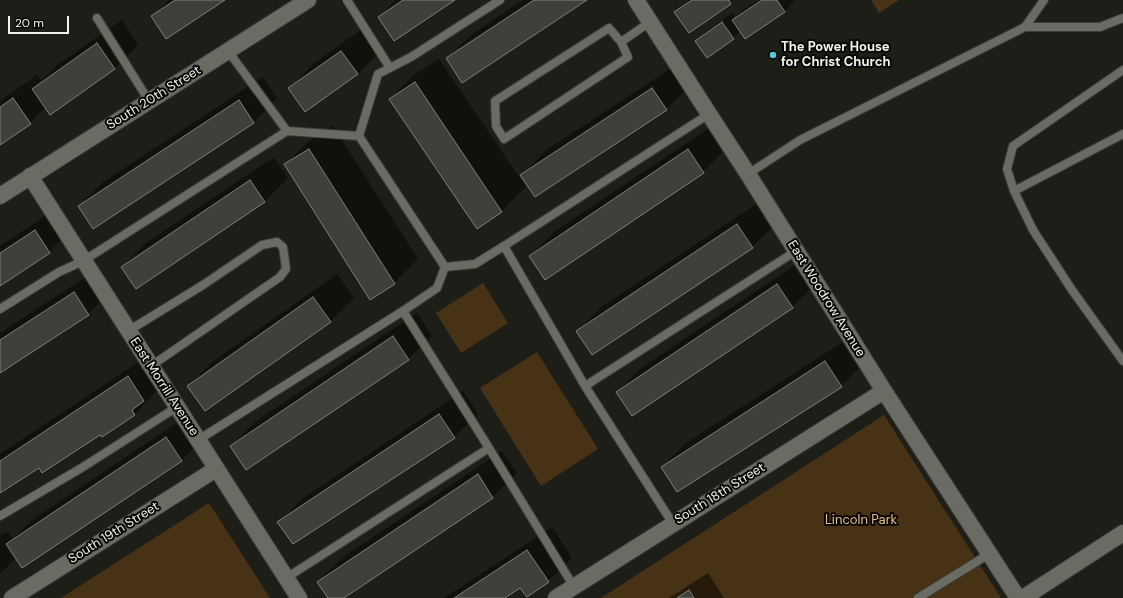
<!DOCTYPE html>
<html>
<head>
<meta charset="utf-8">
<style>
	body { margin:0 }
	#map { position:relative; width:1123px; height:598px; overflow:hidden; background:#1e1e18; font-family:"DM Sans",sans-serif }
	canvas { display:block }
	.scale { position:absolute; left:8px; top:16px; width:61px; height:18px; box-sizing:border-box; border:2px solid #f2f2ed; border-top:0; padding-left:5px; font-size:12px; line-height:14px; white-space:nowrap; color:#f2f2ed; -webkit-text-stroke:3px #080806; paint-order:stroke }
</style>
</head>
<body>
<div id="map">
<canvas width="1123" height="598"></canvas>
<div class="scale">20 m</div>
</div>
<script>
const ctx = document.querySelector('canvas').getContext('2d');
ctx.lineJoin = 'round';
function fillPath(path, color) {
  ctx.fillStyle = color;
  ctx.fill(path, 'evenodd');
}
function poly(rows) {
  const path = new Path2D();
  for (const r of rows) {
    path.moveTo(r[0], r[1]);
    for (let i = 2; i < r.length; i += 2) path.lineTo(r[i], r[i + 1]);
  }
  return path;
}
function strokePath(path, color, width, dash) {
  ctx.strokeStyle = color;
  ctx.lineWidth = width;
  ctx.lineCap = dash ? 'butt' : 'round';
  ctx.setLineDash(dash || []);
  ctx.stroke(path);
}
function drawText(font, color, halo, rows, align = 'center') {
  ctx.font = font + ' "DM Sans",sans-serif';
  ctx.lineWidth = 4;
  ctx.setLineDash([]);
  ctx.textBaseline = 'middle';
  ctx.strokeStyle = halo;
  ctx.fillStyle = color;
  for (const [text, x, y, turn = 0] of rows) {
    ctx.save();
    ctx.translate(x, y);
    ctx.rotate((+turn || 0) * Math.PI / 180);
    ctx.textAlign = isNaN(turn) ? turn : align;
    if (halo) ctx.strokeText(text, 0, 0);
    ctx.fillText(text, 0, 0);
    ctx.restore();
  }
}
const green = poly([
	[871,0,899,0,879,13],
	[483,283,508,323,461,353,436,313],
	[537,352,598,449,541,486,480,388],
	[884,415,1001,598,601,598],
	[209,503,270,598,61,598]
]);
const shadow = poly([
	[169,0,223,0,152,17],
	[396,0,453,0,379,17],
	[523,0,586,0,447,58,471,35],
	[689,0,733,0,689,32,676,12],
	[759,0,793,0,794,1,785,11,745,38,740,31,733,38,696,42,706,32,732,13,735,18,742,11],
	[122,20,138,45,115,68,50,113,46,107,30,123,0,143,0,101,37,75,41,81,57,65],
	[365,27,381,50,358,74,290,88,313,64],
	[439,59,526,187,502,211,477,228,390,99,414,75],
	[676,65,690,86,666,109,522,175,545,151],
	[263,77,277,98,254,122,94,228,79,206,103,182],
	[333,126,418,259,394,283,285,165,309,141],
	[712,126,727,148,703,172,530,256,554,232],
	[274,157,288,178,264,202,122,267,146,243],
	[761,201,776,223,752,247,578,331,601,307],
	[59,207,73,228,49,252,0,284,0,246],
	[801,261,816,284,792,307,618,392,641,368],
	[98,269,112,290,88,314,0,371,0,333],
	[337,274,354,298,330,322,188,386,212,362],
	[417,313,432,336,408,359,231,446,255,422],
	[849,338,865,362,841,386,662,467,686,443],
	[152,353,158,390,135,414,102,435,101,433,39,466,0,492,0,454],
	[463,391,478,414,454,437,279,522,303,498],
	[190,414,205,436,182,460,22,567,16,558,0,574,0,536,8,531,13,539,31,521],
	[502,451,517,473,493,497,342,598,329,598,318,582,342,558],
	[552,527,572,558,548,581,520,587,503,598,444,598],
	[708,573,724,598,669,598]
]);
const building = poly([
	[175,0,225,0,166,39,151,16,175,0],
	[403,0,455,0,394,41,378,17,403,0],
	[534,0,587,0,462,83,446,58,534,0],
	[692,0,729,0,731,4,689,33,674,12,692,0],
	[762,0,777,0,785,12,745,39,732,20,762,0],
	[722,22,734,39,707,58,695,41,722,22],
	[97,43,115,69,50,115,32,89,97,43],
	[341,51,358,74,305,112,288,88,341,51],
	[415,82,502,212,477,229,389,99,415,82],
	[652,88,667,110,535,197,520,175,652,88],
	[13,98,31,124,0,145,0,107,13,98],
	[239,100,254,123,93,229,78,206,239,100],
	[309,149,395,284,370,300,284,164,309,149],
	[688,149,704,173,545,280,529,256,688,149],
	[250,180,265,202,136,289,121,267,250,180],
	[737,224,753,248,592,355,576,331,737,224],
	[35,230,50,253,0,286,0,253,35,230],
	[777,284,793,308,632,416,616,392,777,284],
	[74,292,89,315,0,373,0,340,74,292],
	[313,297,331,322,205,411,187,386,313,297],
	[393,336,409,360,246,470,230,446,393,336],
	[825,361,842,387,677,492,661,467,825,361],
	[128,376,144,401,132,410,135,415,102,437,100,435,42,473,39,468,0,493,0,461,128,376],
	[439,414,455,438,293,544,277,522,439,414],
	[166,437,182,461,22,568,6,544,166,437],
	[478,474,493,498,344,598,328,598,317,582,478,474],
	[527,550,549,582,527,597,520,588,505,598,454,598,527,550],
	[689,590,694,598,677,598,689,590]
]);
const lane = poly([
	[347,0,390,68],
	[500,0,411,57,378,74,359,136,445,267,475,264,504,246],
	[97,18,149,101],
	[1025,27,1044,0],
	[621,42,628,57,504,139,496,126,495,101,609,28,621,42,650,22],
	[228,51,287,131],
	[1123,70,1013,146,1007,169,1014,191,1033,230,1072,290,1123,361],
	[709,114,504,246,585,386,796,251],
	[748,174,800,140,1025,27,1100,27,1123,18],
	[1014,191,1123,134],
	[0,309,59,272,83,261,287,131,359,136],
	[403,311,437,288,445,267],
	[128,331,203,285,262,245,277,242,283,247,286,269,280,277,151,366],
	[585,386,673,524],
	[198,440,403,311,489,448],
	[0,516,83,467,177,407],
	[286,578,489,448,574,587],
	[918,598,989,554]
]);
const street = poly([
	[636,0,709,114,748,174,884,391,1018,598],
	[30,176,299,598],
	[0,196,308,0],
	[12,598,216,469],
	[556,598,884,391],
	[1023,598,1123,533]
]);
const markers = [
	[773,55,4,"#54cadd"]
];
const poiNames = [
	["The Power House",781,48],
	["for Christ Church",781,63]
];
const streetNames = [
	["South 20th Street",154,98,-32],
	["East Woodrow Avenue",826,299,58],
	["East Morrill Avenue",164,387,57],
	["South 18th Street",720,494,-32],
	["South 19th Street",114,533,-32]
];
const parkNames = [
	["Lincoln Park",861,521]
];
fillPath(green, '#483216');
fillPath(shadow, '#0007');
fillPath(building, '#3e413a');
strokePath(building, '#7c8179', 1);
strokePath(lane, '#3b3b37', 10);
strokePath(street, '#3b3b37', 18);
strokePath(lane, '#6a6b62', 8);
strokePath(street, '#6a6b62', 16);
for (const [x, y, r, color] of markers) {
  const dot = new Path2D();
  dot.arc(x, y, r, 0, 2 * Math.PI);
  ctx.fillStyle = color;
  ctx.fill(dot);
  strokePath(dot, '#080806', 1.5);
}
drawText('bold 13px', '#f2f2ed', '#080806', poiNames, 'left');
drawText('13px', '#f2f2ed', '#080806', streetNames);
drawText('13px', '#eabe8a', '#080806', parkNames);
</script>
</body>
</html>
